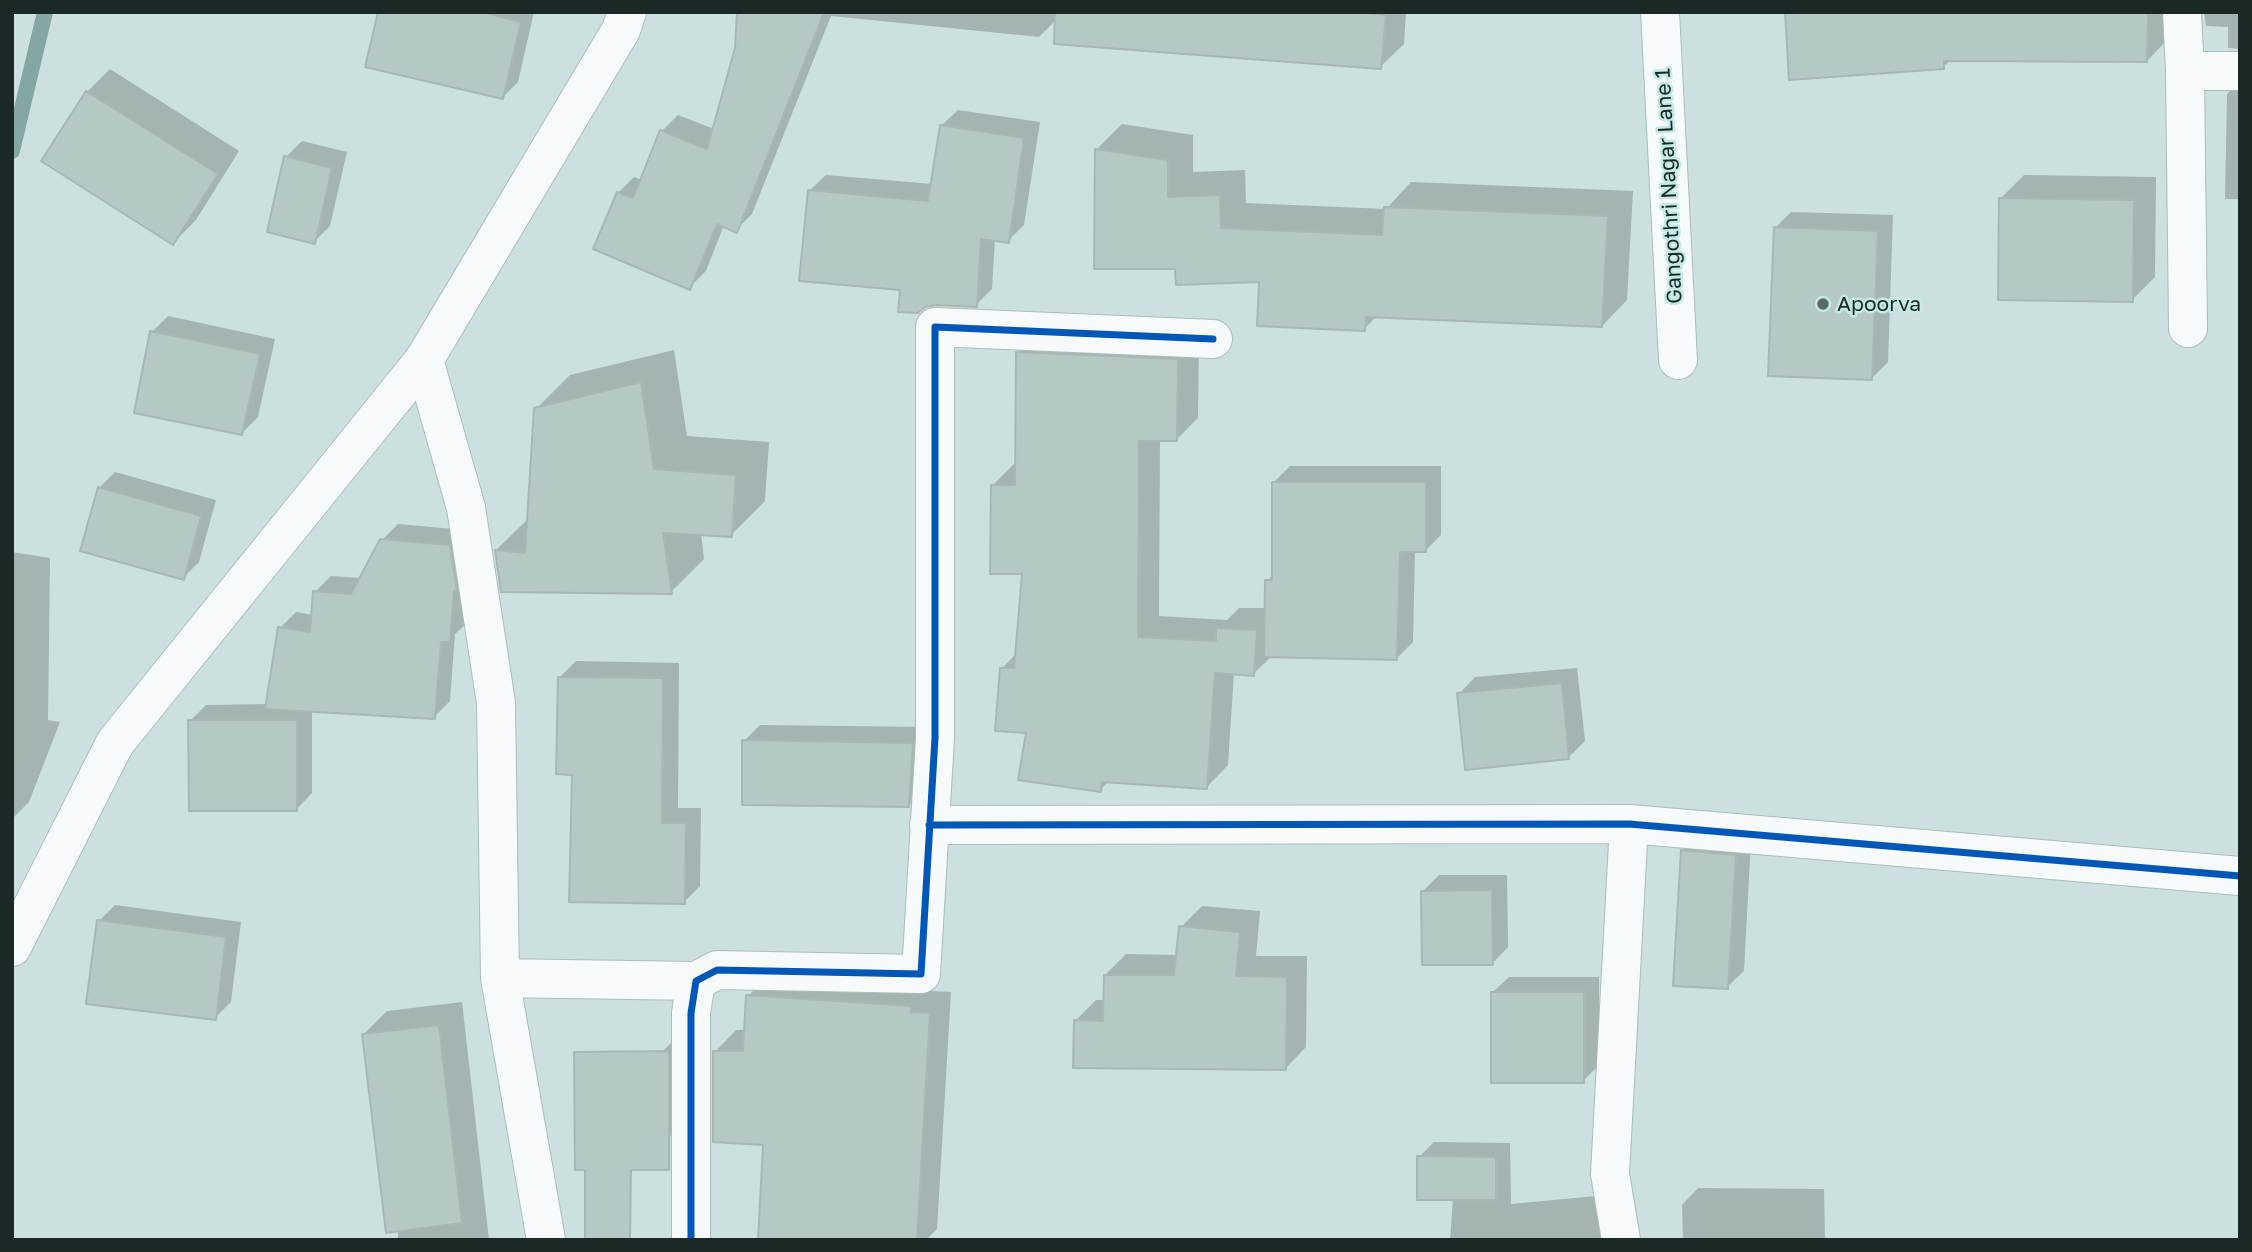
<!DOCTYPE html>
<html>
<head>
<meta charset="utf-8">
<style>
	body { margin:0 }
	#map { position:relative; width:2252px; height:1252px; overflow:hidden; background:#cce1df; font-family:"Golos Text",sans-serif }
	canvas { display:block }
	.frame { position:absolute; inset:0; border:14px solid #1a2928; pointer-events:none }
</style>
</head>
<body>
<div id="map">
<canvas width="2252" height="1252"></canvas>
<div class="frame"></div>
</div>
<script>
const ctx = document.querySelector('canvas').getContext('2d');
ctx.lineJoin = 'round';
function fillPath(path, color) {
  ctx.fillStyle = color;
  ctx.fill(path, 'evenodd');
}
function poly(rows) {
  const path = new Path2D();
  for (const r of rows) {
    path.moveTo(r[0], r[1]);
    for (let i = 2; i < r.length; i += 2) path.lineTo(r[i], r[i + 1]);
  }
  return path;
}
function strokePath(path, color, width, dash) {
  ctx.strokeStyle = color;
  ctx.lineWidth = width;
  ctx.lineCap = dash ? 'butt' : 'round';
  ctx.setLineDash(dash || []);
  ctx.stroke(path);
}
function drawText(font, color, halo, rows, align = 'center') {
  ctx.font = font + ' "Golos Text",sans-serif';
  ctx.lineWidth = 5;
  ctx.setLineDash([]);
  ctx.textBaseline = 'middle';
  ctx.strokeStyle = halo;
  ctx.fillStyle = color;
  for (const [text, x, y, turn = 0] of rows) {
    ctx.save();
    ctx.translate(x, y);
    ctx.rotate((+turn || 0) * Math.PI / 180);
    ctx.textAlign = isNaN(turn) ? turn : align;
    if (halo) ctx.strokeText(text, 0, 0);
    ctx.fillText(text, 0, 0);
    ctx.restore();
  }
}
const shadow = poly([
	[379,12,534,12,518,82,503,97],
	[739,12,1056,12,1055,21,1039,37,831,16,752,214,736,230,724,225,706,271,690,287,618,193,634,177,642,180,662,131,678,115,714,129,736,49],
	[1144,12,1406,12,1404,44,1380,67],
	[1787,12,2171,12,2169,38,2147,61,1952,59,1943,67],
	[2204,12,2240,12,2240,49,2228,48,2228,27,2206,26],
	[110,69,239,151,196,220,173,243,87,92],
	[2240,81,2240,199,2225,199,2227,94],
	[958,110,1040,122,1024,225,1008,241,995,239,992,289,976,305,901,288,809,191,826,175,933,184,941,126],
	[1122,124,1193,135,1193,172,1245,170,1246,203,1386,209,1411,182,1633,191,1627,300,1602,326,1377,316,1364,329,1261,280,1177,267,1096,150],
	[302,141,347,152,330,226,314,242,286,157],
	[2024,175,2156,177,2155,277,2132,300,2001,198],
	[1791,212,1893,215,1888,362,1872,378,1775,228],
	[168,316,275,339,258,417,242,433,152,332],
	[1040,332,1199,339,1198,418,1177,439,1160,439,1159,616,1227,620,1239,608,1267,608,1267,581,1274,574,1274,482,1290,466,1441,466,1441,535,1425,551,1415,551,1413,642,1397,658,1272,656,1253,674,1234,673,1228,765,1207,787,1109,781,1100,790,1028,732,1002,668,1017,653,1024,572,993,485,1014,464,1017,464,1018,353],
	[674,350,687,436,769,442,765,501,731,535,701,533,704,559,671,592,496,550,529,518,536,409,570,375],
	[115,472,216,500,199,562,183,578,99,488],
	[398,524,465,530,465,625,455,634,450,701,434,717,312,710,312,793,296,810,190,721,206,705,267,704,280,628,296,612,313,615,315,592,331,576,361,578,382,540],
	[12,552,50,558,48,720,60,722,29,802,12,819],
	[576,661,679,663,678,808,701,808,700,886,684,902,574,773,559,678],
	[1577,668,1585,741,1569,757,1459,694,1475,677],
	[760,725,928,727,924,789,908,806,744,741],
	[1699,835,1751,840,1744,971,1727,987,1683,851],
	[1439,875,1507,875,1508,947,1492,964,1423,891],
	[115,905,241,922,231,1002,215,1018,99,921],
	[1202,906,1260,911,1256,956,1307,956,1306,1047,1285,1069,1075,1021,1096,1000,1105,1000,1105,975,1126,954,1178,955,1181,927],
	[769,975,932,985,931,991,951,992,937,1229,926,1240,760,1240,764,1144,715,1052,736,1030,746,1030,748,996],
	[1509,977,1599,977,1599,1065,1583,1081,1492,993],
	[462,1002,489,1240,398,1240,398,1229,364,1034,387,1011],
	[678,1036,684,1122,669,1137,662,1052],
	[1434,1142,1510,1143,1511,1204,1607,1195,1611,1240,1450,1240,1453,1198,1419,1157],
	[1698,1188,1824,1189,1825,1240,1683,1240,1682,1205]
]);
const stream = poly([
	[12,151,45,12]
]);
const building = poly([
	[378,12,482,12,521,22,503,99,365,67,378,12],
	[737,12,824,12,737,233,717,224,690,290,593,249,617,192,633,198,660,130,707,149,735,48,737,12],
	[1055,12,1355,12,1386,15,1381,69,1054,44,1055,12],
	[1785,12,2148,12,2147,62,1944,61,1944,69,1789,80,1785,12],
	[86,91,218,174,173,245,41,161,86,91],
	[940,125,1024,138,1009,243,981,239,977,307,936,305,925,307,918,313,898,312,900,290,799,281,808,190,928,201,940,125],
	[1095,149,1168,160,1168,197,1220,195,1221,228,1382,235,1384,207,1608,216,1602,327,1366,317,1365,331,1257,326,1259,282,1176,285,1175,269,1094,269,1095,149],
	[284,156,332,168,315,244,267,232,284,156],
	[1999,198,2134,200,2133,302,1998,300,1999,198],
	[1774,227,1878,231,1872,380,1768,376,1774,227],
	[150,331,260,354,242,435,134,413,150,331],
	[1016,352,1178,359,1177,441,1139,441,1138,637,1216,641,1216,628,1257,630,1254,676,1215,673,1207,789,1102,782,1101,792,1018,780,1026,733,995,731,1000,668,1014,668,1022,574,990,574,991,485,1015,485,1016,352],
	[641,382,654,469,736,475,732,537,663,533,672,594,501,592,495,550,525,553,534,408,641,382],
	[1272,482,1426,482,1426,552,1400,552,1397,660,1264,657,1265,580,1272,580,1272,482],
	[98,487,201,516,184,580,80,551,98,487],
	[380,539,450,545,457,591,454,591,450,642,441,642,435,719,265,709,278,627,310,632,313,591,351,594,380,539],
	[558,677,663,678,662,823,686,823,685,904,569,902,572,775,556,774,558,677],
	[1562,683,1569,759,1465,770,1457,693,1562,683],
	[188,720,297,720,297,811,189,811,188,720],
	[742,740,913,743,909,807,742,805,742,740],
	[1681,850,1736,855,1728,989,1673,986,1681,850],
	[1492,890,1493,965,1422,965,1421,891,1492,890],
	[97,920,226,937,216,1020,86,1004,97,920],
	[1179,926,1240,932,1236,976,1287,977,1286,1070,1073,1068,1074,1020,1103,1021,1104,975,1174,975,1179,926],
	[1491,992,1584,992,1584,1083,1491,1083,1491,992],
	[746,995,911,1006,911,1012,930,1013,917,1240,758,1240,763,1145,713,1142,713,1051,743,1051,746,995],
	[439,1025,462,1223,386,1233,362,1034,439,1025],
	[669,1051,669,1170,631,1170,630,1240,585,1240,585,1170,575,1170,574,1052,669,1051],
	[1417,1156,1496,1157,1496,1200,1417,1200,1417,1156]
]);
const street = poly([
	[1660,12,1678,360],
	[2182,12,2185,71,2188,328],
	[2185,71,2240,71],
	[424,360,466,508,496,703,500,978,546,1240],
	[929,825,1629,824,2240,876],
	[500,978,696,981],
	[691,1240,691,1013,696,981,717,970,921,974,935,738,935,327,1213,339],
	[1621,1240,1610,1174,1629,824]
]);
const secondary = poly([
	[12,947,115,743,424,360,621,30,627,12]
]);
const cycleway = poly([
	[929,825,1629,824,2240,876],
	[691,1240,691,1013,696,981,717,970,921,974,935,738,935,327,1213,339]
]);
const markers = [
	[1823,304,7,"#586968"]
];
const streetNames = [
	["Gangothri Nagar Lane 1",1669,186,-93]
];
const poiNames = [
	["Apoorva",1837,304]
];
fillPath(shadow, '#0003');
strokePath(stream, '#85a7a4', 16);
fillPath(building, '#b6c8c6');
strokePath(building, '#a7b7b6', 2);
strokePath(street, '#acbcbb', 40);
strokePath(secondary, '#acbcbb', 40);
strokePath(street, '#f7fafa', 38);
strokePath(secondary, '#f7fafa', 38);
strokePath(cycleway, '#0057b8', 7);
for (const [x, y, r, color] of markers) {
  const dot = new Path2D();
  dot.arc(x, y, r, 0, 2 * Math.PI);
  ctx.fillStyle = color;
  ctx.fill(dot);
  strokePath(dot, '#c3eae5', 2.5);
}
drawText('21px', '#1a2928', '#c3eae5', streetNames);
drawText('21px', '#1a2928', '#c3eae5', poiNames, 'left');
</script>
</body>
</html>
